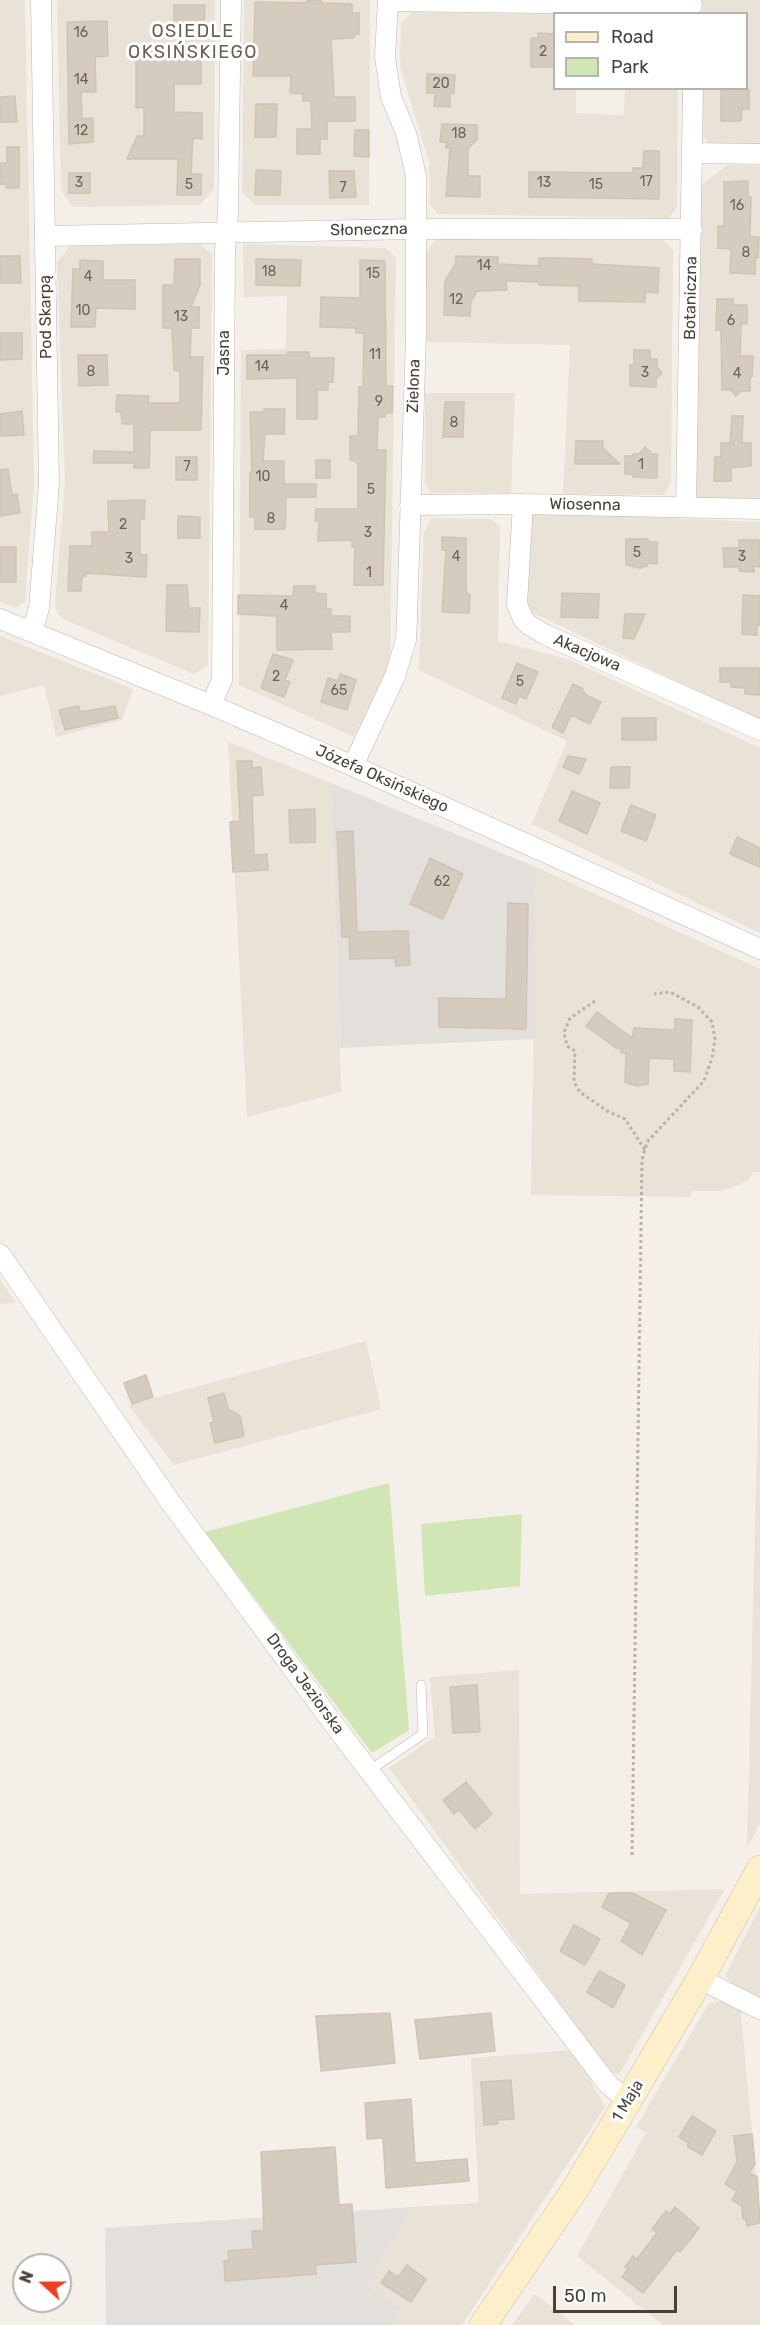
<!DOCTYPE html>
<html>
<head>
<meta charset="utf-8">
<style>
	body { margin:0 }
	#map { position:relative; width:760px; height:2325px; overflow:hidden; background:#f4f0e9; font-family:Rubik,sans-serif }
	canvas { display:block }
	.legend { position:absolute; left:553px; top:12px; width:195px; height:78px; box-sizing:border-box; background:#fff; border:2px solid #b5b3af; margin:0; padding:8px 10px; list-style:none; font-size:18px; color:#474138 }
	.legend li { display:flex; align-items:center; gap:12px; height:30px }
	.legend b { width:30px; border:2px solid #b5b3af }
	.north { position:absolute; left:12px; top:2253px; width:60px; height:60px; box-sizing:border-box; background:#fff; border:2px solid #b5b3af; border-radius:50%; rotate:291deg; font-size:16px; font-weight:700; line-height:24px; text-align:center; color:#474138 }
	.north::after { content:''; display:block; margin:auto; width:21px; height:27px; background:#f13e22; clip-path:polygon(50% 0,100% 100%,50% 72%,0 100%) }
	.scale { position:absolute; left:553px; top:2286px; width:124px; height:27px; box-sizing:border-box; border:3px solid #474138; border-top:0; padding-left:8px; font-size:18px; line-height:21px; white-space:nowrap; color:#474138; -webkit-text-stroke:4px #fff; paint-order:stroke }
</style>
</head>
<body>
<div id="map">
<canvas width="760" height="2325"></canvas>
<ul class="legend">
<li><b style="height:8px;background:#fcefca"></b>Road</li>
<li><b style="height:16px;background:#d0e6b4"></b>Park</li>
</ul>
<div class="north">N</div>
<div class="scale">50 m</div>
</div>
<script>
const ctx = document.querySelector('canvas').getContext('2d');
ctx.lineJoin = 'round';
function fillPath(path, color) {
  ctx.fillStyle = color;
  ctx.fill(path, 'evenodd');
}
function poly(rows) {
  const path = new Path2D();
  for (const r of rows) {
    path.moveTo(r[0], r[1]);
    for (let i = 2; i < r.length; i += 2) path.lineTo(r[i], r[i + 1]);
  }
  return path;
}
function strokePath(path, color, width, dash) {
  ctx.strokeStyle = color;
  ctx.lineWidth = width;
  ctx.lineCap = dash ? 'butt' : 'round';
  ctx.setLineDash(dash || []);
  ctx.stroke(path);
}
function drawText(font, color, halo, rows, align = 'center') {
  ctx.font = font + ' Rubik,sans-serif';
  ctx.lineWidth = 6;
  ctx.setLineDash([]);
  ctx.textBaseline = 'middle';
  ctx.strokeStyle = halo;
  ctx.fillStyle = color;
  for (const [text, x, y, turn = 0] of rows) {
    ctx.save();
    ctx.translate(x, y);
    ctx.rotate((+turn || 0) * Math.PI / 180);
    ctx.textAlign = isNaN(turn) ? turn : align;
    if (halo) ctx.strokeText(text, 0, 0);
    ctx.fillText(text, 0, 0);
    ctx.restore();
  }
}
const residential = poly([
	[0,0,25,0,34,480,25,601,16,608,0,602],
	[57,0,215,0,214,188,200,205,73,207,61,190],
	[244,0,370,0,369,205,255,205,242,192],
	[702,0,760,0,760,145,712,146,699,132,700,89,746,88,746,14,702,13],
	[413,12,554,14,554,88,576,89,576,113,624,115,625,89,678,89,677,207,669,218,438,214,430,205,429,162,400,67,401,23],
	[727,165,760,166,760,498,693,498,701,185],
	[436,239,663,240,673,250,671,481,665,495,563,494,570,345,427,342,426,253],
	[201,244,212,255,208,665,194,674,65,620,58,614,55,605,65,482,57,262,70,246],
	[243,244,386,248,396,258,390,665,354,737,239,685,241,350,286,349,287,296,244,297],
	[425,393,515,393,511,493,431,493,425,483],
	[533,512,760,522,760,721,525,609,526,523],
	[431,518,490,519,500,527,498,641,570,660,760,748,760,933,532,824,567,741,419,670,424,533],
	[0,636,133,689,122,720,56,737,44,685,0,696],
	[228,742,331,783,341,1092,247,1117],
	[536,867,760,969,760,1172,754,1172,748,1180,734,1187,720,1191,692,1191,690,1197,531,1195],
	[0,1279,16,1303,0,1304],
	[760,1325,760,1823,747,1848],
	[366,1341,381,1409,174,1465,128,1405],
	[519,1670,520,1894,725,1889,620,2073,611,2074,389,1768,435,1737,430,1677],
	[760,1907,760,2000,734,1986,725,1976],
	[724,2001,740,2006,760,2214,760,2325,663,2325,577,2256,646,2133,636,2127,709,2003],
	[574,2050,605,2107,462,2325,391,2325,401,2308,366,2283,413,2207,479,2203,471,2058],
	[535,2294,575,2325,512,2325]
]);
const industrial = poly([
	[331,783,536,867,534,1039,340,1048],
	[413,2207,366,2283,401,2308,391,2325,106,2325,105,2228]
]);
const green = poly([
	[389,1483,409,1730,372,1753,205,1532],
	[522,1514,520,1586,425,1596,421,1524]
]);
const building = poly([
	[307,0,321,0,321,3,352,4,352,13,359,13,359,34,354,34,354,38,331,39,334,97,355,97,355,121,327,121,327,139,320,139,320,154,297,154,297,129,312,129,311,101,303,101,303,94,290,93,291,76,253,76,255,2,307,3,307,0],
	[174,5,205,5,204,31,174,30,174,5],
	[107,21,108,56,95,57,96,92,81,92,82,119,93,118,93,142,69,144,67,22,107,21],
	[538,33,555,34,555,67,531,67,531,38,538,38,538,33],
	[172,48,171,59,201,59,201,84,174,84,174,112,202,113,202,139,193,138,191,174,201,174,201,195,177,195,178,159,127,159,137,136,144,136,144,107,136,108,136,58,139,58,139,49,172,48],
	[427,74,455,75,454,94,450,93,450,107,434,106,435,93,427,93,427,74],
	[721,88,749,90,749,109,742,109,741,121,721,121,721,88],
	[15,96,17,122,0,122,0,97,15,96],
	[256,104,277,104,276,137,255,137,256,104],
	[442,124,477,125,477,140,468,148,468,176,480,176,480,197,446,196,450,148,446,148,446,142,440,142,442,124],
	[355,130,369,130,369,157,354,156,355,130],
	[7,147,19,147,19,188,6,188,6,184,0,184,0,163,7,163,7,147],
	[644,151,659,151,659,199,529,197,529,172,633,173,633,168,643,168,644,151],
	[256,170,281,171,280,195,255,195,256,170],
	[329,171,354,171,356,197,330,198,329,171],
	[69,173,90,173,90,193,69,193,69,173],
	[748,181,748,197,751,197,750,237,759,237,758,258,755,258,755,274,730,273,731,249,718,248,718,226,724,226,724,182,748,181],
	[0,256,20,256,21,283,0,283,0,256],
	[456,256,498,257,498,264,539,266,539,258,557,258,592,259,592,264,659,268,658,293,645,292,645,302,579,301,579,286,539,285,538,282,506,281,507,290,477,291,471,302,470,316,444,315,445,281,456,263,456,256],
	[175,259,200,259,200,285,191,307,199,307,199,328,191,328,190,357,203,357,201,430,150,430,149,468,134,468,134,463,93,463,94,451,134,452,134,424,122,424,121,412,116,412,117,395,149,396,148,403,180,403,180,371,174,370,172,328,163,328,163,285,174,285,175,259],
	[256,259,301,260,300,286,256,285,256,259],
	[80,260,103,261,103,280,135,280,135,309,96,308,95,327,71,327,73,269,80,269,80,260],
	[360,260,385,261,386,386,393,386,392,413,385,413,385,417,378,417,377,450,386,450,383,585,354,585,355,547,352,547,352,540,318,541,319,521,315,521,316,509,358,509,358,465,356,461,350,460,350,436,358,436,359,387,363,387,364,333,356,333,356,328,320,327,321,297,360,298,360,260],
	[717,299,733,299,733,305,747,305,747,324,741,324,740,356,753,356,752,377,750,377,750,391,741,391,736,396,731,390,722,390,721,330,716,330,717,299],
	[0,333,22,333,22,359,0,360,0,333],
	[634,350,650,350,650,359,657,359,657,367,662,373,656,379,656,387,630,386,630,365,634,365,634,350],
	[288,352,309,352,309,358,334,358,333,382,328,382,328,390,317,390,317,419,297,419,297,378,247,379,247,355,288,355,288,352],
	[78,355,107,355,108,385,79,386,78,355],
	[445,402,464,402,463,437,443,437,445,402],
	[264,409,285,409,284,434,265,434,263,461,284,461,284,484,316,484,316,497,286,497,285,529,255,529,255,517,250,517,250,472,252,472,250,412,264,412,264,409],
	[22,411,24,435,0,436,0,414,22,411],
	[732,416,743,416,742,443,751,443,751,466,731,468,731,481,714,481,715,457,721,457,721,443,730,443,732,416],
	[576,441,603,441,603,448,620,464,575,464,576,441],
	[645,447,652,454,657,454,657,478,633,477,633,474,625,474,625,456,633,456,633,454,639,454,645,447],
	[176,457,197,457,197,480,176,480,176,457],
	[316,460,330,460,330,478,316,478,316,460],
	[8,469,12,495,17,494,20,513,0,516,0,470,8,469],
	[145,500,144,519,140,519,140,555,147,555,146,577,86,573,86,576,82,576,81,591,68,591,70,546,92,546,92,532,109,532,108,501,145,500],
	[178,516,200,517,200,538,178,538,178,516],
	[442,537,466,538,466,585,467,594,470,594,469,613,442,612,446,550,442,550,442,537],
	[626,539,648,539,648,542,657,542,657,564,648,563,647,566,640,568,626,565,626,539],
	[739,540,760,540,760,567,754,566,754,572,739,571,739,567,724,567,723,548,739,548,739,540],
	[0,547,16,547,16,582,0,582,0,547],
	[167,585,187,585,189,608,200,608,199,632,166,631,167,585],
	[294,586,315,586,315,593,326,594,326,609,331,609,331,616,350,616,350,632,331,632,332,649,277,650,277,616,238,614,238,595,293,596,294,586],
	[562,593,599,594,598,618,561,617,562,593],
	[743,595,760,596,760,625,757,625,757,635,742,634,743,595],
	[625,614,645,614,634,639,623,638,625,614],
	[273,654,293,660,285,680,290,682,284,697,261,688,273,654],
	[517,663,538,672,526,699,519,696,516,704,502,698,517,663],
	[720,668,760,668,760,695,745,694,745,688,731,687,731,682,720,682,720,668],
	[340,674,356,680,347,710,321,702,328,678,338,681,340,674],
	[573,684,583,689,582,691,588,696,601,702,590,724,571,715,563,733,552,727,573,684],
	[79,706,80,712,115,706,118,718,65,730,59,710,79,706],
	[622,718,656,718,656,740,622,740,622,718],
	[568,756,586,759,579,774,563,767,568,756],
	[237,761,252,761,252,768,261,767,263,795,252,796,254,855,267,854,268,870,233,872,230,822,240,821,237,761],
	[611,767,630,767,629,788,610,788,611,767],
	[572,791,600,803,587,834,559,821,572,791],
	[631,805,656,815,646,841,621,831,631,805],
	[315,809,315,842,290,843,289,810,315,809],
	[353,831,357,932,408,931,410,965,396,966,395,958,350,959,349,937,342,937,337,832,353,831],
	[737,837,760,848,760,867,730,854,737,837],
	[430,858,463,874,443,919,410,904,430,858],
	[508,903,528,904,526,1029,439,1027,439,998,506,999,508,903],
	[597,1012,632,1038,634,1028,675,1030,675,1019,692,1020,690,1072,674,1071,674,1059,649,1058,648,1084,637,1086,625,1082,626,1053,621,1053,621,1048,616,1048,586,1026,597,1012],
	[146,1375,153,1397,132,1404,124,1383,146,1375],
	[224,1393,228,1409,240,1416,244,1436,215,1443,210,1423,214,1422,208,1398,224,1393],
	[477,1685,480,1732,453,1733,450,1687,477,1685],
	[466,1782,492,1814,475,1829,459,1810,454,1814,443,1800,466,1782],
	[609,1893,632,1893,666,1910,642,1955,621,1941,631,1923,602,1907,609,1893],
	[574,1925,600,1939,585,1965,560,1951,574,1925],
	[599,1971,625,1985,613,2008,587,1992,599,1971],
	[390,2013,395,2063,321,2071,316,2016,390,2013],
	[491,2013,495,2051,420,2059,415,2020,491,2013],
	[511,2080,514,2119,497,2120,498,2124,484,2125,481,2082,511,2080],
	[411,2099,415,2163,467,2159,469,2181,386,2188,383,2138,367,2139,365,2103,411,2099],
	[692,2116,716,2131,702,2155,687,2146,689,2143,679,2137,692,2116],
	[752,2134,755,2164,749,2173,757,2177,760,2223,747,2226,746,2219,743,2219,742,2206,732,2200,737,2191,725,2184,737,2162,734,2136,752,2134],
	[335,2147,339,2205,352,2204,356,2262,315,2265,316,2274,225,2281,224,2261,229,2261,228,2251,253,2249,252,2231,264,2231,261,2152,335,2147],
	[675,2207,699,2228,680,2252,677,2250,643,2293,622,2277,628,2269,625,2267,633,2256,637,2259,657,2233,652,2229,666,2211,670,2214,675,2207],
	[407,2265,426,2279,411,2302,381,2283,389,2271,398,2277,407,2265]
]);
const path = poly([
	[595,1001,570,1018,564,1032,567,1046,575,1051,574,1082,580,1092,607,1111,625,1119,645,1150],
	[632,1855,642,1160,647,1142,704,1081,712,1058,715,1039,712,1022,698,1007,670,992,654,994]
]);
const lane = poly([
	[370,1770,423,1734,421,1685]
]);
const street = poly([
	[388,1,692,5],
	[694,153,760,154],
	[45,236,415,229,692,229],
	[523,504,517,604,523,619,529,625,546,635,760,730],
	[410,505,523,504,760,509],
	[686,507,693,88],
	[0,619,211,705,353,766,760,949],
	[32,632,39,608,49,484,41,0],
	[211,705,222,680,225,251,228,213,231,0],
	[353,766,395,676,406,640,407,619,416,335,416,176,406,133,391,97,385,57,388,0],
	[0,1254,171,1503,341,1734,607,2083,628,2101],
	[700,1979,760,2009]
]);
const secondary = poly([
	[483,2325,574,2191,615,2123,700,1979,760,1869]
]);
const numberNames = [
	["16",81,33],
	["2",543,52],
	["14",81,80],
	["20",441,84],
	["12",81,131],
	["18",459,134],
	["17",646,182],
	["3",79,183],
	["13",544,183],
	["5",189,185],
	["15",596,185],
	["7",343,188],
	["16",737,206],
	["8",746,253],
	["14",484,266],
	["18",269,272],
	["15",373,274],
	["4",88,277],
	["12",456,300],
	["10",83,311],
	["13",181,317],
	["6",731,321],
	["11",375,355],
	["14",262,367],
	["8",91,372],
	["3",645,373],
	["4",737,374],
	["9",379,402],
	["8",454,423],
	["1",641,465],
	["7",187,467],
	["10",263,477],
	["5",371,490],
	["8",271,519],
	["2",123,525],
	["3",368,533],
	["5",637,553],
	["4",456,557],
	["3",742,557],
	["3",129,559],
	["1",369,573],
	["4",284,606],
	["2",276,677],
	["5",520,682],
	["65",339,691],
	["62",442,882]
];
const streetNames = [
	["Słoneczna",369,230,-1],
	["Botaniczna",691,298,-89],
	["Pod Skarpą",46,317,-91],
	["Jasna",224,353,-90],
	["Zielona",414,386,-88],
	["Wiosenna",585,505,1],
	["Akacjowa",587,653,23],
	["Józefa Oksińskiego",382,779,24],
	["Droga Jeziorska",305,1684,54],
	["1 Maja",628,2101,-59]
];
const neighbourhoodNames = [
	["OSIEDLE",193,32],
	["OKSIŃSKIEGO",193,53]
];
fillPath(residential, '#e8e2d7');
fillPath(industrial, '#e3dfda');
fillPath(green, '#d0e6b4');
fillPath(building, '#d5ccbf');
strokePath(building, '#d0c4b2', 1.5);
strokePath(lane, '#bfb8ac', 10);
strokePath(street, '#bfb8ac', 21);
strokePath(secondary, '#d2c29a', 28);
strokePath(path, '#c0b39e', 3, [3, 3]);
strokePath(lane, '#fff', 9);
strokePath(street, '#fff', 20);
strokePath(secondary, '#fcefca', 27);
drawText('14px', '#6a645a', null, numberNames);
drawText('16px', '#474138', '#fff', streetNames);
ctx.letterSpacing = '1.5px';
drawText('18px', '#6a5f4f', '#fff', neighbourhoodNames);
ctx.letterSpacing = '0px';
</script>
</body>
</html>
